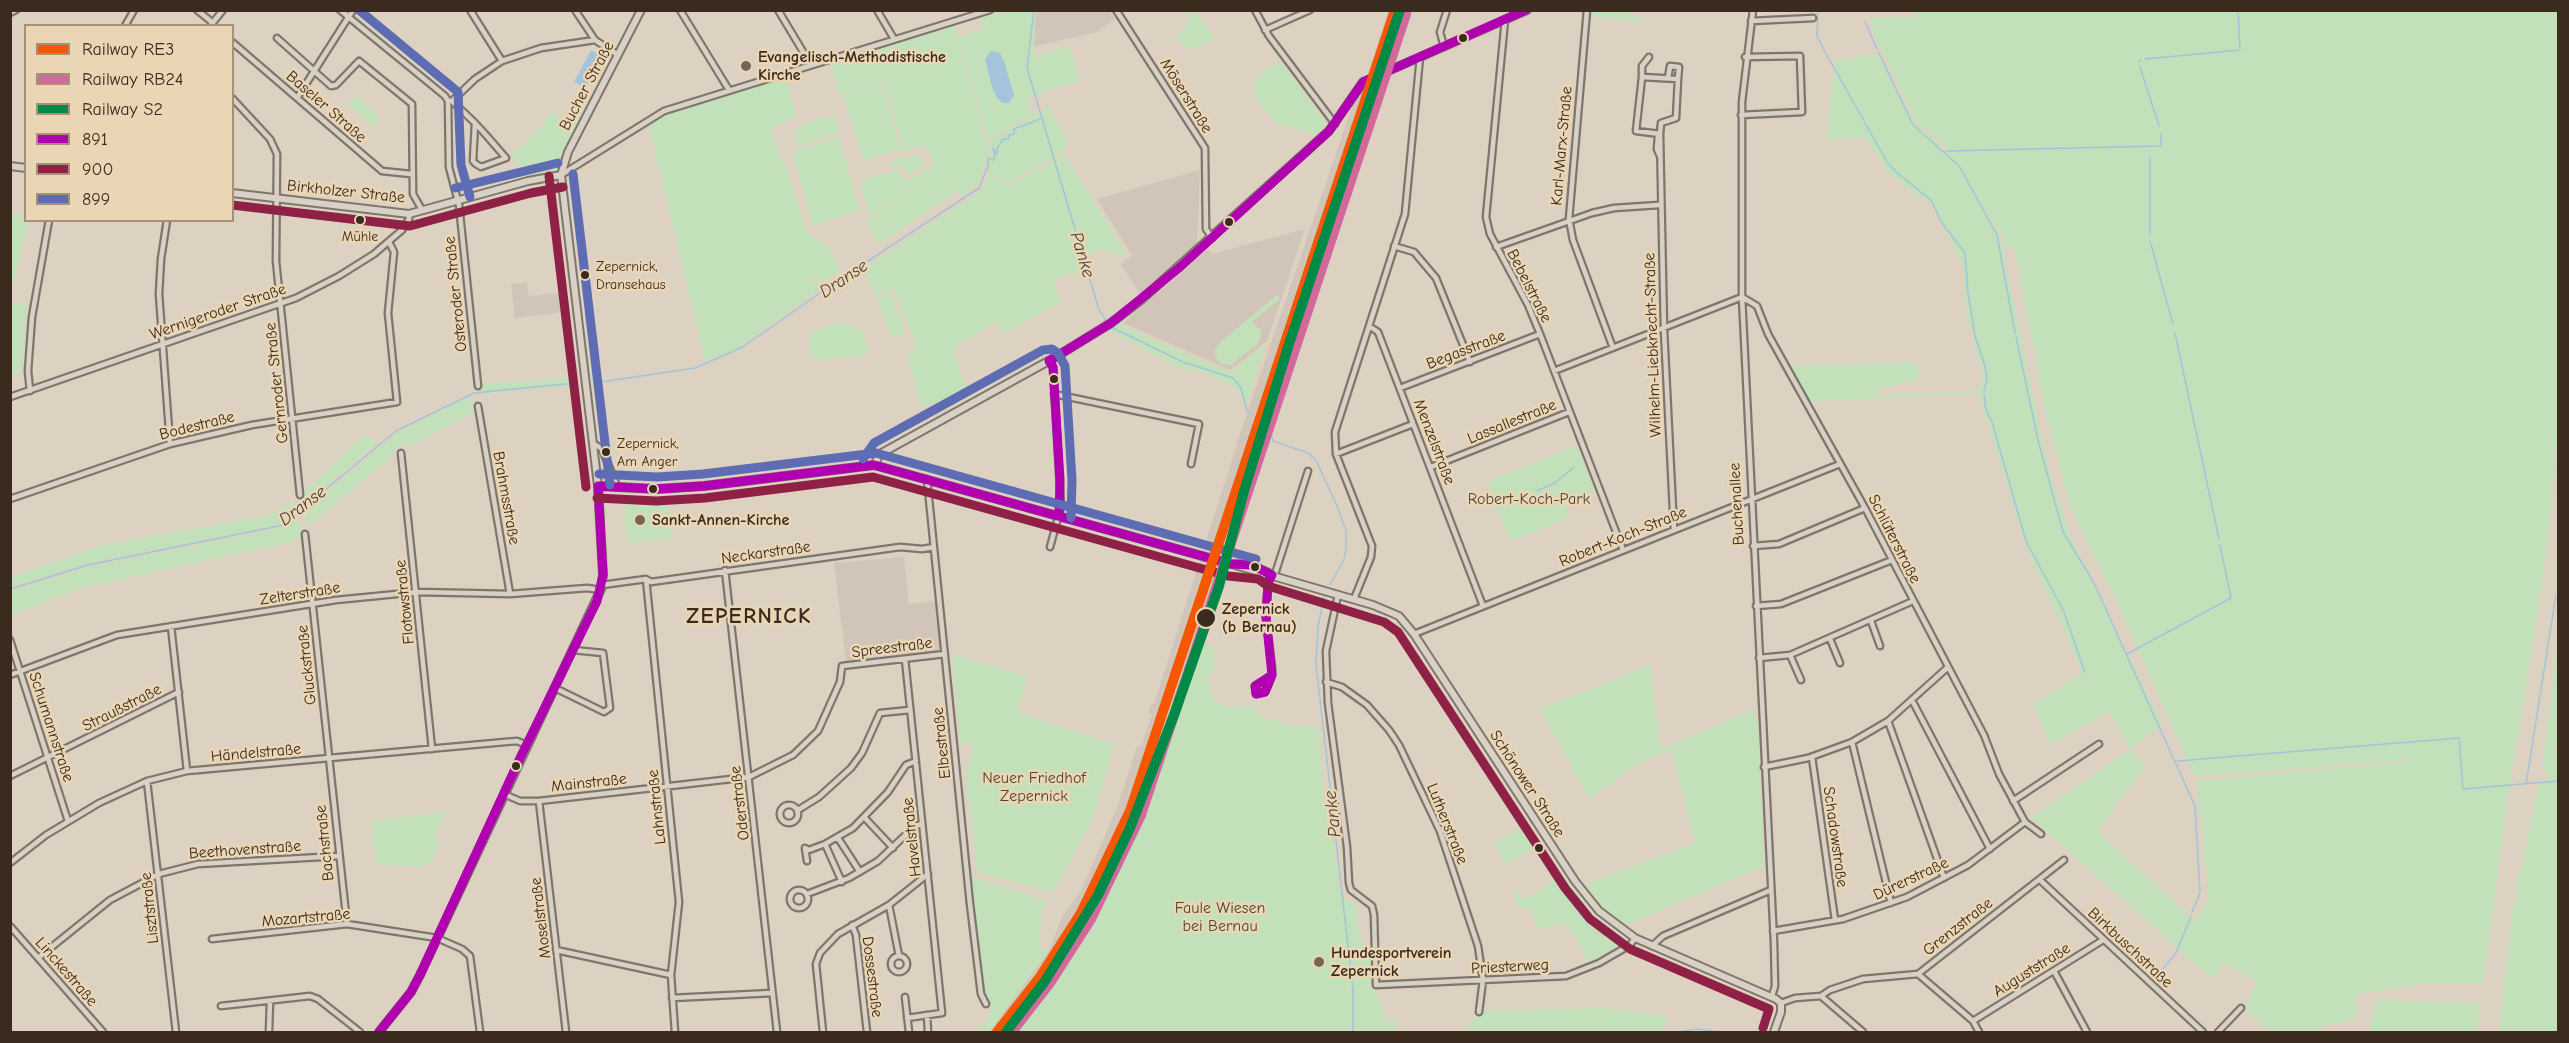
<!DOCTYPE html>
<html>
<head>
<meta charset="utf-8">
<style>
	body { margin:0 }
	#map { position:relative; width:2569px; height:1043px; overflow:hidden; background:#ddd2c1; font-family:"Comic Neue",sans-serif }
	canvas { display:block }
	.frame { position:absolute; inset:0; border:12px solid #3b2a1e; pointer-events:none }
	.legend { position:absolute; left:24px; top:24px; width:210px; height:198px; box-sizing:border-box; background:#ead6b4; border:2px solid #a49178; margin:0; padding:8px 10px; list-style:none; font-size:18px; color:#3b2a1e }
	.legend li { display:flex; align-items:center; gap:12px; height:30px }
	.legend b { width:30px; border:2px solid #a49178 }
</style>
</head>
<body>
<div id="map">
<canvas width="2569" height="1043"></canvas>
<div class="frame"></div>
<ul class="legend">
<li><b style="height:8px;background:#f55702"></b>Railway RE3</li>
<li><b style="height:8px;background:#d2689b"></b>Railway RB24</li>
<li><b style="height:8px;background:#018a47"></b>Railway S2</li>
<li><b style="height:8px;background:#b000b0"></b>891</li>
<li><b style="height:8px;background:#8e2145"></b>900</li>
<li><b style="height:8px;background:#5d6cb3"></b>899</li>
</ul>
</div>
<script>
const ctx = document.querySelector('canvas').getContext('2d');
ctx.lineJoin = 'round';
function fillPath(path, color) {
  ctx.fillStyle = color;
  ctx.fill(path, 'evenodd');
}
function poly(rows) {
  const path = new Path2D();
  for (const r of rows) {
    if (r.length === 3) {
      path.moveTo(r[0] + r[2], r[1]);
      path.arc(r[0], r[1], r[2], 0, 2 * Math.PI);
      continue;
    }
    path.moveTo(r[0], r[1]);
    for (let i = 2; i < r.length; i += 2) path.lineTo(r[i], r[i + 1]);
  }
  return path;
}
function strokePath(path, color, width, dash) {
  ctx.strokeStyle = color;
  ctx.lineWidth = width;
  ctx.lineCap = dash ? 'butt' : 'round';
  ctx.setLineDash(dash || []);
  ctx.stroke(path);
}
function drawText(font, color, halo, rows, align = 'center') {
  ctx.font = font + ' "Comic Neue",sans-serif';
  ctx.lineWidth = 5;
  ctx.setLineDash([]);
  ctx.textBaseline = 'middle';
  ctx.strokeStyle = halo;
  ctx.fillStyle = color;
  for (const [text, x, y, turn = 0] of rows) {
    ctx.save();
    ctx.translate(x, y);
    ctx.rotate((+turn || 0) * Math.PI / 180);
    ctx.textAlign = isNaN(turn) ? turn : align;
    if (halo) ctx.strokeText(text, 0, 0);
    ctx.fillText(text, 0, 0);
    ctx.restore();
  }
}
const built = poly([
	[1036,11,1109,11,1115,19,1097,32,1034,46],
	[1388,11,1413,11,1184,699,1117,869,1094,910,1049,981,1011,1032,989,1032,1048,952,1063,915,1081,891,1118,805,1137,746,1141,746,1152,715,1148,713,1151,703,1154,704,1243,425,1355,98,1364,85],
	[1200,170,1197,246,1140,294,1121,264,1132,256,1097,199],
	[1305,229,1267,341,1230,370,1123,323,1208,249,1212,254],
	[527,282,529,296,565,292,567,312,515,318,511,284],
	[904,557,909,604,936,601,940,648,935,653,846,662,834,563]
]);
const green = poly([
	[1192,10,1195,11,1216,39,1189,50,1175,36,1186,28],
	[1917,10,2558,11,2558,435,2542,586,2510,782,2483,984,2419,984,2356,994,2356,1019,2317,1027,2324,1032,2271,1032,2245,1009,2257,981,2223,963,2213,979,2031,818,2131,749,2109,712,2051,745,2033,704,2083,673,2025,545,1979,394,1818,401,1809,404,1788,366,1914,363,1919,368,1917,380,1878,388,1876,395,1979,392,1983,376,1966,308,1963,265,1930,202,1918,197,1890,173,1865,138,1827,139,1835,60,1878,55,1916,125,1953,155,1946,145,1917,123,1874,34,1871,18,1915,17],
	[1974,183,2002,235,2004,245,2015,249,2046,414,2070,506,2116,600,2195,777,2409,760,2409,762,2197,781,2209,899,2195,921,2097,831,2145,767,2131,749,2162,725,2070,536,2047,463,2000,235],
	[1005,11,1036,11,1033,57,1070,46,1080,81,1027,98,1032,114,988,140,959,37,983,29,981,18],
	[1004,61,1014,95,997,99,986,67],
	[1589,11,1624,11,1648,23,1589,16],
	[955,26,988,149,985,165,976,186,960,196,955,188,953,194,879,244,866,221,916,186,869,216,861,180,899,170,906,181,934,165,927,145,904,151,884,81,838,94,831,64],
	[1279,60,1327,124,1316,134,1275,123,1253,93,1257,77],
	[786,78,796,116,771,129,781,162,785,162,807,233,831,249,839,270,838,274,827,279,798,279,826,284,738,348,705,362,649,125,667,113],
	[882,83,901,149,863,160,843,94],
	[356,96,381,118,373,126,348,104],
	[1048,107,1068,142,1063,151,1009,183,988,172,990,141],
	[553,110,564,125,581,115,558,169,530,176,510,155,539,130],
	[835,116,839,133,797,146,794,134,804,123],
	[840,138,859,211,813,225,792,151],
	[913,154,920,158,923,165,909,175,901,166,893,168,891,163,898,159,896,157,904,157,908,161],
	[1064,154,1128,256,1101,250,1077,257,1082,271,1053,279,1061,302,1003,334,998,321,953,348,968,397,920,406,907,354,914,353,915,342,893,289,874,295,864,269,981,191,988,173,1009,186],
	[10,212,25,215,26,220,29,221,11,293],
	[890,292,905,333,892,338,876,298],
	[1277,295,1280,299,1252,322,1262,331,1258,344,1231,365,1220,364,1214,354,1218,344],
	[10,302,26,304,22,372,11,374],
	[841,322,860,328,869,348,865,356,818,360,810,354,808,341,813,332],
	[1120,322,1125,327,1231,373,1266,344,1247,402,1234,388,1210,374,1178,368,1108,330],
	[574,378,574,385,483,394,482,384],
	[470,396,474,413,407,447,405,444,393,450,395,454,307,527,305,510,397,433],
	[365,434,377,443,305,505,304,492],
	[1577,446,1595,491,1565,503,1570,518,1510,541,1488,481],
	[295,500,298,512,282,524,268,529,85,564,11,587,11,577,100,546,268,515],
	[626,501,629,501,630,504,667,502,673,539,628,543,625,523],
	[298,515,302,533,292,542,84,587,11,615,11,591,88,567,268,531,284,526],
	[1212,643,1215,667,1206,682,1211,685,1210,693,1218,703,1238,709,1244,705,1252,708,1253,699,1255,711,1260,716,1290,725,1319,728,1324,796,1327,792,1341,897,1357,904,1358,932,1371,961,1371,985,1377,993,1385,1022,1396,1020,1397,1032,1010,1032,1049,981,1117,869,1201,648],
	[2558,645,2558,1032,2499,1032,2513,907,2539,783,2551,778,2542,766],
	[952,654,1027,676,1018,713,1115,744,1092,821,1053,892,978,873,966,780,973,745,960,742],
	[1650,665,1661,749,1754,709,1755,722,1758,722,1764,866,1624,926,1603,908,1585,884,1695,843,1671,749,1632,767,1590,799,1540,709],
	[446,812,434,839,440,843,430,864,424,862,425,867,376,864,371,821],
	[1528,823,1541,843,1507,865,1494,844],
	[1563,874,1589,910,1613,932,1628,941,1588,964,1581,946,1565,923,1539,930,1531,910,1518,906,1513,894,1518,892,1524,900],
	[971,876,1047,901,1042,912,1039,945,1048,952,989,1032,979,1032,993,1008,983,995],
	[2377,1000,2480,1003,2477,1032,2369,1032],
	[1603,1008,1666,1016,1664,1032,1470,1032,1469,1024,1482,1011]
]);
const water = poly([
	[591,50,603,57,586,88,574,82],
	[991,51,1000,53,1004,61,1014,95,1009,103,1003,103,997,98,991,84,985,59]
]);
const stream = poly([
	[1034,10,1027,68,1099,310,1108,323],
	[1818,10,1817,36,1824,50,1887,162,1897,173,1931,200,1942,223,1965,253,1968,293,1975,336,1985,366,1987,380,1984,391],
	[1865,22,1877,49],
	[1879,53,1913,125,1959,166,1997,235,2015,333],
	[2145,59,2240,50,2238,10],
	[2139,62,2141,60],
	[2140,67,2159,126],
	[1946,151,2161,146,2161,134],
	[2150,157,2150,235],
	[2150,241,2173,324],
	[1111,327,1183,362,1233,378,1241,388,1247,411,1251,415],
	[2175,333,2219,539],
	[2016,336,2038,440,2063,532,2093,581,2195,806,2200,893,2192,912],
	[594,383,695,368,743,347,824,290,979,188,988,166,988,158,993,160,995,158,993,148,997,154,998,146,1003,139,1009,139,1008,135,1014,134,1014,129,1040,119],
	[1984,394,1986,410,1992,422,2026,541,2064,612,2085,673],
	[1271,421,1274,425,1271,434,1273,441,1308,453,1316,460,1337,506,1346,531,1346,548,1344,560,1330,585],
	[1536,491,1555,483,1574,467],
	[1495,496,1505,496],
	[10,589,88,565,283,525,396,431,474,393,575,383],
	[1324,597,1318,626,1316,664,1353,990,1353,1032],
	[2127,654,2231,598,2220,545],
	[2177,761,2459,738,2463,789,2558,781],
	[2526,784,2556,595],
	[2153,981,2176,953,2191,916],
	[1679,1032,1697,1029,1723,1032]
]);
const street = poly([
	[197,10,213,23],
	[340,10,445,96,448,101,452,101,475,123,486,135,506,158,481,167,476,164,473,161,475,123],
	[470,10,502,61],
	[575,10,595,40],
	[680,10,729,90],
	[778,10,811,65],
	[877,10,894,39],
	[1116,10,1205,148,1206,229,1212,238],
	[1255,10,1269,36,1335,124],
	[1587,10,1569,219,1573,240,1613,348],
	[1753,10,1742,102,1742,297,1774,942,1775,986,1772,996],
	[10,13,16,10],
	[1505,20,1486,217,1490,234,1528,305,1540,334,1623,550],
	[1751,21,1813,18],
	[211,25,223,10],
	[125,26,134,10],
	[1265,30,1310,10],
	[277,38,331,86,336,85,359,61,412,104,413,194,422,210],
	[232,42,382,171,411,174],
	[1444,47,1440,32,1447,10],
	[1642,77,1642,66,1649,57],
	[1668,78,1670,66,1679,67,1678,79],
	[232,98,270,139,277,154,276,261,300,495],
	[297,98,353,10],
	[448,101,449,167,459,205,478,386],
	[452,101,475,79,502,61,541,48,595,40,618,55],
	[1741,115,1802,112,1800,56,1745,57],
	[1660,134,1664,330,1674,530],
	[1660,156,1657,149,1658,136,1660,134,1661,123,1676,118,1678,79,1642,77,1636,131,1660,134],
	[561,175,664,111,990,10],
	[167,220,161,259,159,294,170,444],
	[1394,246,1414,252,1436,278,1470,362],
	[1496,247,1592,213,1614,208,1659,205],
	[1369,326,1378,332,1483,606],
	[1049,361,1053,367,1061,507,1050,547],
	[1554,371,1742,297,1757,306,1768,334,1865,508,1984,735,1999,774,2025,822],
	[1400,388,1540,334],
	[30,391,28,371,32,317,49,220],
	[1054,394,1199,424,1191,464],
	[10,397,296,298,339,276,374,254,402,230,409,219,409,214],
	[478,406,510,594],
	[593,443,602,449,617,486],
	[401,453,432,749],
	[1336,454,1413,424],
	[1431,467,1569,412],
	[927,479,970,904,981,994,986,1004],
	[10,499,170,444,252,425,397,402,388,313,394,252,389,242],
	[305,534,347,924],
	[1753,546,1779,544,1865,508],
	[725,570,777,1032],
	[646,579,679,902,671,975,675,1032],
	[602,585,646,579,651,582,900,547,922,549,934,547],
	[1338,595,1326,651,1328,703,1347,847,1349,883,1351,890,1372,906,1374,915,1376,985,1566,976,1599,963,1630,945,1635,938],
	[1354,599,1371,557,1372,546,1336,454,1335,432,1405,214,1420,57],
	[1756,606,1781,604,1892,560],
	[1871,621,1880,646],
	[171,626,187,771],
	[1414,634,1840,464],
	[1830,639,1840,663],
	[10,640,68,821],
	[1790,655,1801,680],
	[1759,658,1790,655,1913,601],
	[905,659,942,1013,907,1018],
	[10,675,117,635,336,600,417,592,510,594,587,588,601,590],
	[1272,675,1255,686,1256,694,1265,692,1269,683,1272,675,1272,668,1266,617,1268,582,1276,571,1308,471],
	[1326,682,1342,687,1367,705,1389,730,1399,745,1440,831,1478,946,1483,980,1479,1012],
	[555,688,604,712,610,708,603,653,573,650],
	[1913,702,1990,849],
	[1888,721,1944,878],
	[1852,742,1891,903],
	[1812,757,1835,920],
	[1764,767,1808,758,1852,742,1888,721,1947,668],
	[10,776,179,692],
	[147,781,176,1032],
	[504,794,520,801,539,801,749,777,793,755,818,731,840,682,842,666,945,654],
	[539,801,566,1032],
	[2013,801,2099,744],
	[789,814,9],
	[798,810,819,797,851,768,862,753,880,713,910,710],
	[864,817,893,848],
	[838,838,860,872],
	[825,844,842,882],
	[807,861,805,848,809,850,825,844,853,828,888,792,906,765,916,761],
	[10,863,46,835,99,803,147,781,187,771,505,742,517,741,527,745],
	[2040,880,2203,1032],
	[799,899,9],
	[807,894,849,878,878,861,915,826,922,824],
	[889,905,899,956],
	[852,925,856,935,867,1032],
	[10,926,103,1032],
	[1773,931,1843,919,1907,897,1968,865,2025,822,2041,834],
	[212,939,347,924,437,938,462,949,470,956,480,1032],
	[1652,946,1663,936,1771,890],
	[556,950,671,975],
	[899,964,8],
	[38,958,110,900,159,874,198,864,339,856],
	[2054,971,2087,1032],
	[1918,974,1973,1021,1979,1032],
	[1821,996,1863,1032],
	[905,997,909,1032],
	[672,998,772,993],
	[1781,1003,1795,998,1821,996,1830,990,1863,979,1918,974,2064,860],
	[221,1006,310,996,318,999,360,1032],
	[927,1015,928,1032],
	[1973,1021,2103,940],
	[269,1032,270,1001],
	[823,1032,816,964,820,953,838,934,889,905,928,874],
	[2218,1032,2241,1008]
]);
const secondary = poly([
	[10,166,26,168],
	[232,193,409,214,528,181,561,175],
	[874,465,880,454,1054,358,1111,323,1141,300,1329,131,1363,82,1527,10],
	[598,486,657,489,704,486,874,465,1231,564,1251,565,1269,573],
	[1235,565,1373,605,1399,616,1414,634,1575,881,1599,911,1635,938,1776,999,1781,1003,1781,1012,1774,1032],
	[379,1032,411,992,420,975,601,589,603,575,598,486,561,175,568,152,641,10]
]);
const rail = poly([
	[993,1032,1037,975,1078,912,1101,869,1127,809,1391,10]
]);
const bus1 = poly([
	[1049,361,1111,323,1180,267,1329,131,1363,82,1526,10],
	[1049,361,1053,367,1060,480,1059,515],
	[598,486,657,489,704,486,874,465,1231,564,1251,565,1272,575],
	[1272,575,1268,582,1266,617,1272,675],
	[1272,675,1265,692,1256,694,1255,686,1272,675],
	[379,1032,411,992,420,975,521,756,597,601,603,575,598,486]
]);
const bus2 = poly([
	[549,176,586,487],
	[232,205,410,226,531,193,563,187],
	[597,498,656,501,705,498,873,477,1228,576,1258,579,1268,586,1384,622,1398,632,1565,888,1590,919,1630,949,1769,1009,1763,1028]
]);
const bus3 = poly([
	[359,10,458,92,461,165,470,197],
	[573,174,610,485],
	[455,188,558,163],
	[863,459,874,443,1043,350,1052,349,1058,353,1065,366,1072,480,1071,518],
	[599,474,657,477,703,474,876,453,1256,559]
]);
const rail1 = poly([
	[997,1032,1040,977,1081,913,1130,811,1395,10]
]);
const rail2 = poly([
	[1012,1032,1050,983,1091,919,1141,815,1406,14]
]);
const rail3 = poly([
	[1006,1032,1045,981,1098,895,1130,828,1174,715,1219,586,1244,491,1289,344,1400,10]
]);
const markers = [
	[1463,38,5,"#3b2a1e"],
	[746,66,6,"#746557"],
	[360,220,5,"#3b2a1e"],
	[1229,222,5,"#3b2a1e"],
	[585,275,5,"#3b2a1e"],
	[1054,379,5,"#3b2a1e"],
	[606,452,5,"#3b2a1e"],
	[653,489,5,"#3b2a1e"],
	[640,520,6,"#746557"],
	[1255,567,5,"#3b2a1e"],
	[1206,618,10,"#3b2a1e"],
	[516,766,5,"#3b2a1e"],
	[1539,848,5,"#3b2a1e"],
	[1319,962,6,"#746557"]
];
const busNames = [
	["Mühle",360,237,"center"],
	["Zepernick,",596,267],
	["Dransehaus",596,285],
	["Zepernick,",617,444],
	["Am Anger",617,462]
];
const poiNames = [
	["Evangelisch-Methodistische",758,57],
	["Kirche",758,75],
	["Sankt-Annen-Kirche",652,520],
	["Hundesportverein",1331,953],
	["Zepernick",1331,971]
];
const streetNames = [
	["Bucher Straße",587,86,-62],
	["Möserstraße",1186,96,58],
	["Baseler Straße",326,107,41],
	["Karl-Marx-Straße",1562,146,-85],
	["Birkholzer Straße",346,192,6],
	["Bebelstraße",1529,286,63],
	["Osteroder Straße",456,294,-96],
	["Wernigeroder Straße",218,312,-19],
	["Wilhelm-Liebknecht-Straße",1653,345,-92],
	["Begasstraße",1466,350,-21],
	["Gernroder Straße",277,383,-96],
	["Lassallestraße",1512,422,-22],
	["Bodestraße",197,426,-14],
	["Menzelstraße",1434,442,69],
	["Brahmsstraße",506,498,80],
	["Buchenallee",1737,504,-93],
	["Robert-Koch-Straße",1623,537,-22],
	["Schlüterstraße",1894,539,63],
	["Neckarstraße",766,553,-8],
	["Zelterstraße",300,594,-9],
	["Flotowstraße",405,602,-96],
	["Spreestraße",892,648,-7],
	["Gluckstraße",307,665,-96],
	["Straußstraße",122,708,-27],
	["Schumannstraße",51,727,72],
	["Elbestraße",942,743,-96],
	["Händelstraße",256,753,-5],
	["Mainstraße",589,783,-6],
	["Schönower Straße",1527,784,57],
	["Oderstraße",740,803,-97],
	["Lahnstraße",657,807,-96],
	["Lutherstraße",1447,824,68],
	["Havelstraße",912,837,-96],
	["Schadowstraße",1835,837,82],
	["Bachstraße",325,843,-96],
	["Beethovenstraße",245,850,-4],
	["Dürerstraße",1911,879,-25],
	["Lisztstraße",150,908,-96],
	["Mozartstraße",306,918,-5],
	["Moselstraße",541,918,-97],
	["Grenzstraße",1958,927,-38],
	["Birkbuschstraße",2130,948,43],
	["Priesterweg",1510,967,-3],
	["Auguststraße",2032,970,-32],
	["Linckestraße",66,972,49],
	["Dossestraße",872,977,83]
];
const parkNames = [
	["Robert-Koch-Park",1529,499],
	["Neuer Friedhof",1034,778],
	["Zepernick",1034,796],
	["Faule Wiesen",1220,908],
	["bei Bernau",1220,926]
];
const stopNames = [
	["Zepernick",1222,609],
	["(b Bernau)",1222,627]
];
const waterNames = [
	["Panke",1082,255,73],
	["Dranse",844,279,-34],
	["Dranse",303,506,-37],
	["Panke",1333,814,-96]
];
const districtNames = [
	["ZEPERNICK",749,617]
];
fillPath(built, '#d1c5b9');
fillPath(green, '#c2e1ba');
fillPath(water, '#a4c4dc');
strokePath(stream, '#a4c4dc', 1.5);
strokePath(street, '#7f776c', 9);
strokePath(secondary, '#7f776c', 10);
strokePath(street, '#d9d1c5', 4.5);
strokePath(secondary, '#d9d1c5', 6);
strokePath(rail, '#a1998f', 1.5);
strokePath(bus1, '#b000b0', 9);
strokePath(bus2, '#8e2145', 9);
strokePath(bus3, '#5d6cb3', 9);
strokePath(rail1, '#f55702', 10);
strokePath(rail2, '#d2689b', 10);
strokePath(rail3, '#018a47', 10);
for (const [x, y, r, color] of markers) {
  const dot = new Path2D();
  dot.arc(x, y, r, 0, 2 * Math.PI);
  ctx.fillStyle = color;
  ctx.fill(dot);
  strokePath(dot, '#ead6b4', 2);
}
drawText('14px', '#3b2a1e', '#ead6b4', busNames, 'left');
drawText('bold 16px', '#3b2a1e', '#ead6b4', poiNames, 'left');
drawText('16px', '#3b2a1e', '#ead6b4', streetNames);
drawText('16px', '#4c4735', '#ead6b4', parkNames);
drawText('bold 16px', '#3b2a1e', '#ead6b4', stopNames, 'left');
drawText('italic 18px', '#47403c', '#ead6b4', waterNames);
ctx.letterSpacing = '1.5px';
drawText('bold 22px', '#3b2a1e', '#ead6b4', districtNames);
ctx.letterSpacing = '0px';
</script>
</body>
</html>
